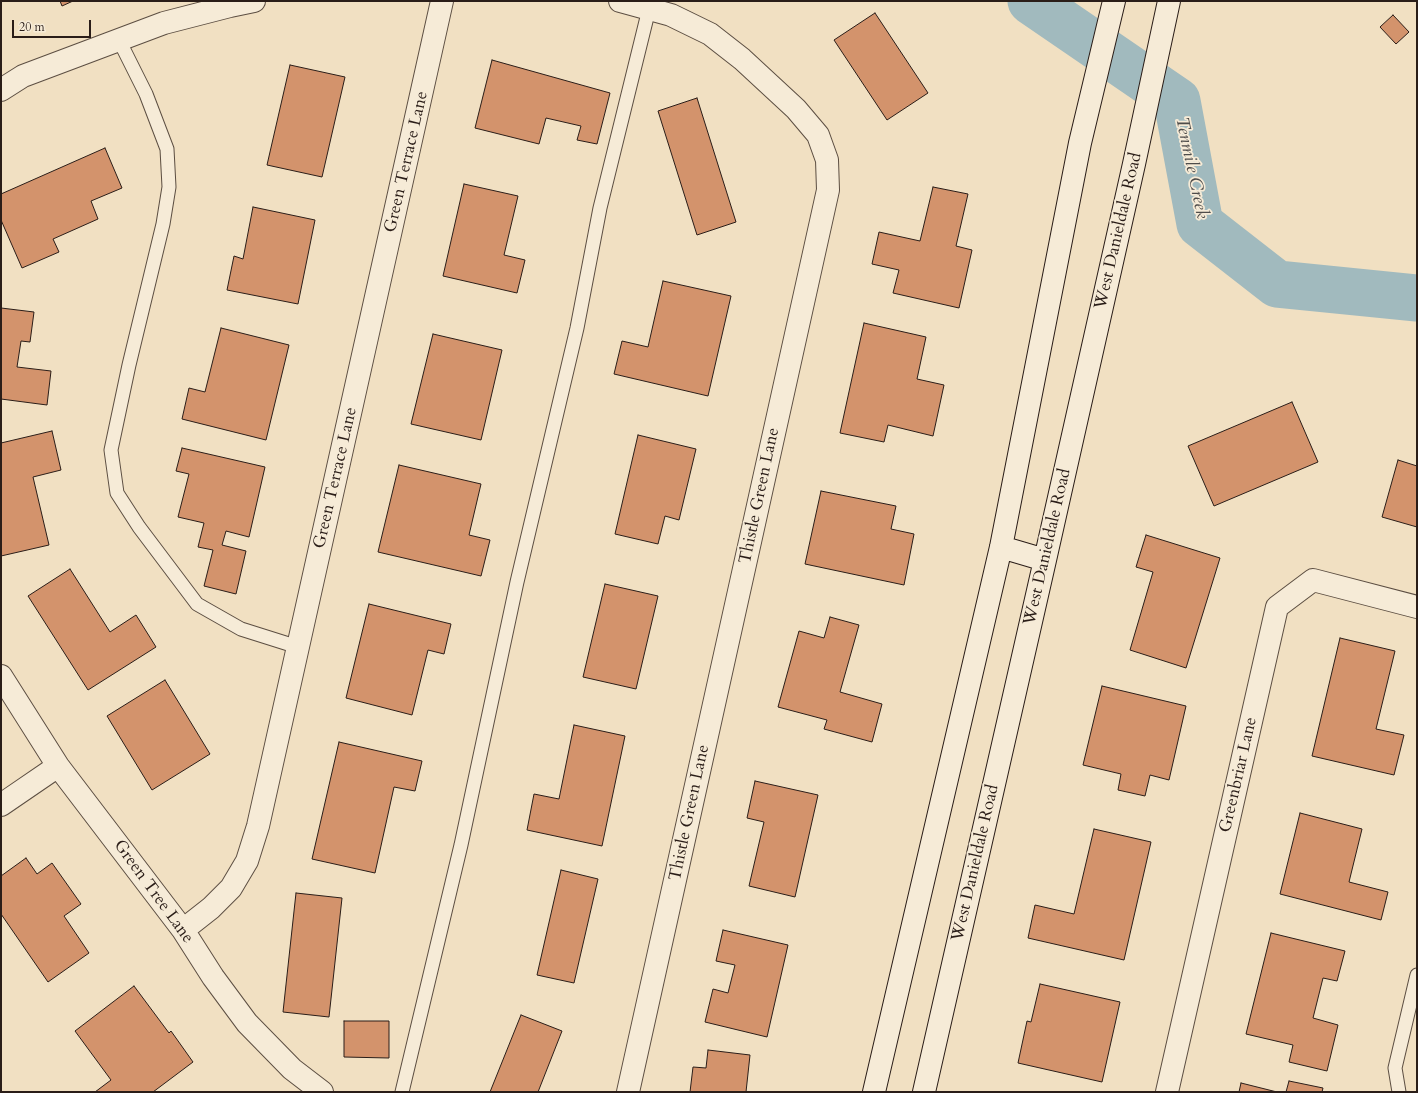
<!DOCTYPE html>
<html>
<head>
<meta charset="utf-8">
<style>
	body { margin:0 }
	#map { position:relative; width:1418px; height:1093px; overflow:hidden; background:#f1e0c2; font-family:Cardo,serif }
	canvas { display:block }
	.frame { position:absolute; inset:0; border:2px solid #2a1d18; pointer-events:none }
	.scale { position:absolute; left:12px; top:20px; width:79px; height:18px; box-sizing:border-box; border:2px solid #2a1d18; border-top:0; padding-left:5px; font-size:12px; line-height:14px; white-space:nowrap; color:#2a1d18; -webkit-text-stroke:3px #f6ebd7; paint-order:stroke }
</style>
</head>
<body>
<div id="map">
<canvas width="1418" height="1093"></canvas>
<div class="frame"></div>
<div class="scale">20 m</div>
</div>
<script>
const ctx = document.querySelector('canvas').getContext('2d');
ctx.lineJoin = 'round';
function poly(rows) {
  const path = new Path2D();
  for (const r of rows) {
    path.moveTo(r[0], r[1]);
    for (let i = 2; i < r.length; i += 2) path.lineTo(r[i], r[i + 1]);
  }
  return path;
}
function strokePath(path, color, width, dash) {
  ctx.strokeStyle = color;
  ctx.lineWidth = width;
  ctx.lineCap = dash ? 'butt' : 'round';
  ctx.setLineDash(dash || []);
  ctx.stroke(path);
}
function fillPath(path, color) {
  ctx.fillStyle = color;
  ctx.fill(path, 'evenodd');
}
function drawText(font, color, halo, rows, align = 'center') {
  ctx.font = font + ' Cardo,serif';
  ctx.lineWidth = 3.5;
  ctx.setLineDash([]);
  ctx.textBaseline = 'middle';
  ctx.strokeStyle = halo;
  ctx.fillStyle = color;
  for (const [text, x, y, turn = 0] of rows) {
    ctx.save();
    ctx.translate(x, y);
    ctx.rotate((+turn || 0) * Math.PI / 180);
    ctx.textAlign = isNaN(turn) ? turn : align;
    if (halo) ctx.strokeText(text, 0, 0);
    ctx.fillText(text, 0, 0);
    ctx.restore();
  }
}
const river = poly([
	[1031,1,1177,101,1200,224,1277,284,1417,298]
]);
const building = poly([
	[60,1,73,1,62,6,60,1],
	[875,13,928,93,887,120,834,40,875,13],
	[1393,15,1409,32,1396,44,1380,27,1393,15],
	[492,60,610,93,597,144,577,140,581,126,546,118,539,144,475,128,492,60],
	[290,65,345,77,322,177,267,165,290,65],
	[697,98,736,222,697,235,658,111,697,98],
	[105,148,122,188,91,201,98,219,53,239,59,252,22,268,1,220,1,194,105,148],
	[464,184,518,196,504,255,525,260,517,293,443,276,464,184],
	[933,187,968,194,956,246,972,250,959,308,893,293,899,270,872,264,879,232,920,241,933,187],
	[253,207,315,220,298,304,227,290,234,256,243,259,253,207],
	[663,281,731,296,708,396,614,374,622,341,648,347,663,281],
	[1,308,34,312,30,342,21,341,17,367,51,371,47,405,1,399,1,308],
	[864,323,926,337,917,379,944,385,933,436,888,425,884,442,840,433,864,323],
	[221,328,289,345,266,440,182,419,189,388,205,392,221,328],
	[433,334,502,350,481,440,411,424,433,334],
	[1292,402,1318,462,1214,506,1188,446,1292,402],
	[52,431,61,470,33,477,49,545,1,556,1,443,52,431],
	[638,435,696,449,679,520,665,516,658,544,615,534,638,435],
	[182,448,265,467,249,537,226,531,222,545,246,551,236,594,204,586,213,550,198,547,204,523,178,517,189,474,176,471,182,448],
	[1398,460,1417,466,1417,527,1382,517,1398,460],
	[399,465,481,484,469,535,490,540,481,576,378,552,399,465],
	[821,491,896,506,891,529,914,534,904,585,805,564,821,491],
	[1146,535,1220,558,1186,668,1130,650,1153,572,1136,567,1146,535],
	[70,569,110,632,136,615,156,647,88,690,28,596,70,569],
	[605,584,658,596,636,689,583,677,605,584],
	[369,604,451,624,444,654,428,650,412,715,346,698,369,604],
	[830,617,859,625,840,692,882,704,872,742,824,729,827,720,778,707,799,631,824,638,830,617],
	[1340,638,1395,651,1376,729,1404,735,1394,775,1312,756,1340,638],
	[165,680,210,754,152,790,107,716,165,680],
	[1102,686,1186,706,1169,780,1150,775,1145,796,1118,790,1121,774,1083,765,1102,686],
	[574,725,625,736,602,846,527,830,534,794,559,799,574,725],
	[339,742,422,761,415,791,394,787,375,873,312,859,339,742],
	[755,781,818,795,795,897,749,886,764,822,747,818,755,781],
	[1300,813,1362,829,1349,882,1388,892,1381,920,1280,894,1300,813],
	[1094,829,1151,842,1124,960,1028,938,1035,905,1074,914,1094,829],
	[26,858,37,874,52,863,81,904,64,916,89,953,48,982,1,914,1,876,26,858],
	[561,870,598,879,574,983,537,975,561,870],
	[296,893,342,898,329,1017,283,1012,296,893],
	[723,930,788,945,767,1037,705,1022,713,989,728,993,735,965,716,961,723,930],
	[1271,933,1345,951,1337,981,1323,978,1313,1018,1338,1025,1327,1071,1289,1062,1293,1045,1246,1034,1271,933],
	[1040,984,1120,1002,1102,1082,1018,1063,1027,1021,1031,1022,1040,984],
	[134,986,169,1033,171,1031,193,1062,153,1092,95,1092,111,1080,75,1031,134,986],
	[521,1015,562,1031,538,1092,490,1092,521,1015],
	[344,1021,389,1021,389,1058,344,1057,344,1021],
	[708,1050,750,1055,746,1092,690,1092,693,1067,706,1068,708,1050],
	[1289,1081,1323,1088,1322,1092,1286,1092,1289,1081],
	[1241,1083,1277,1092,1239,1092,1241,1083]
]);
const service = poly([
	[119,40,146,94,167,149,169,187,163,224,129,365,111,450,117,493,139,527,197,604,241,629,298,647],
	[402,1092,461,845,517,582,577,328,600,208,649,9],
	[1399,1092,1395,1068,1417,975]
]);
const minor = poly([
	[620,1,671,15,710,34,742,59,796,109,818,135,827,160,828,190,628,1092],
	[1,90,23,76,164,23,230,6,254,1],
	[1,676,58,766,183,930,213,977,247,1023,292,1069,322,1092],
	[1,805,58,766],
	[183,930,211,908,231,888,247,861,258,826,442,1],
	[1167,1092,1277,607,1313,580,1417,607]
]);
const secondary = poly([
	[1001,547,1045,560],
	[874,1092,1001,547,1080,143,1114,1],
	[924,1092,1045,560,1134,164,1169,1]
]);
const streetNames = [
	["Green Terrace Lane",407,162,-77],
	["West Danieldale Road",1119,231,-77],
	["Green Terrace Lane",336,478,-77],
	["Thistle Green Lane",760,496,-78],
	["West Danieldale Road",1048,547,-77],
	["Greenbriar Lane",1239,775,-77],
	["Thistle Green Lane",690,813,-78],
	["West Danieldale Road",976,863,-77],
	["Green Tree Lane",153,892,54]
];
const waterNames = [
	["Tenmile Creek",1191,168,78]
];
strokePath(river, '#a1babe', 47);
fillPath(building, '#d3936c');
strokePath(building, '#2a1d18', 1);
strokePath(service, '#5c4e42', 15);
strokePath(minor, '#5c4e42', 24);
strokePath(secondary, '#2a1d18', 24);
strokePath(service, '#f6ebd7', 13);
strokePath(minor, '#f6ebd7', 22);
strokePath(secondary, '#f6ebd7', 22);
drawText('17px', '#2a1d18', '#f6ebd7', streetNames);
drawText('italic 18px', '#4e4c4a', '#f6ebd7', waterNames);
</script>
</body>
</html>
